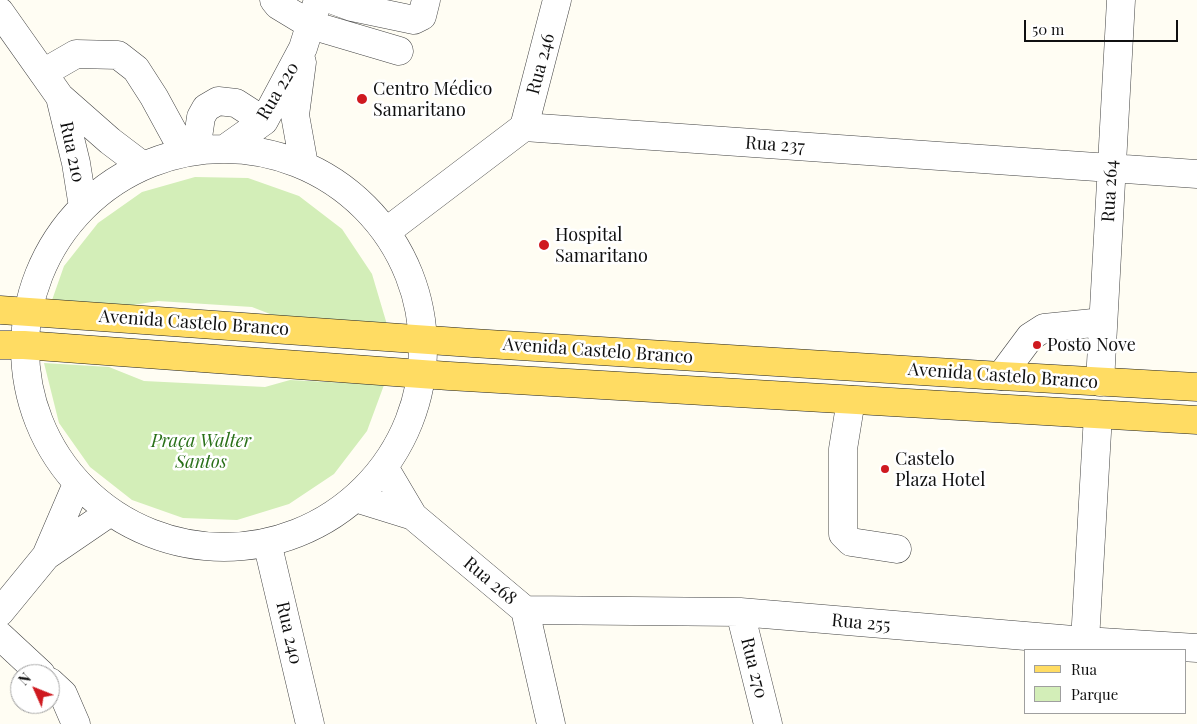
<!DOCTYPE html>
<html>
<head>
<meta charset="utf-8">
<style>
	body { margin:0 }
	#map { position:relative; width:1197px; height:724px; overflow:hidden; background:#fffdf3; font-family:"Playfair Display",serif }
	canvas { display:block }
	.legend { position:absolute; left:1024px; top:649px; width:162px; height:65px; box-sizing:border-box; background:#fff; border:1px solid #9f9f9f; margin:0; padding:6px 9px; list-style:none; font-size:15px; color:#101010 }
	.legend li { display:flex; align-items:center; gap:10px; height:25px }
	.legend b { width:25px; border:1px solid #9f9f9f }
	.north { position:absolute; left:10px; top:664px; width:50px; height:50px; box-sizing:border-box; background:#fff; border:1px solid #9f9f9f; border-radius:50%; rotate:314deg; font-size:14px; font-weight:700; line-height:20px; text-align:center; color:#101010 }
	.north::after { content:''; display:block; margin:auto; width:18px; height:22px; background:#cf191f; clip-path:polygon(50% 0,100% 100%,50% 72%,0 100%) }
	.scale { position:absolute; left:1024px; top:20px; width:154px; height:22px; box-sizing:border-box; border:2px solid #101010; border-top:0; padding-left:6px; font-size:15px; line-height:18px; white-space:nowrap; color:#101010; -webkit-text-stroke:4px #fff; paint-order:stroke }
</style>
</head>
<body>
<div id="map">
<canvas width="1197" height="724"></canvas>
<ul class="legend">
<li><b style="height:6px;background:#ffdc63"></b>Rua</li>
<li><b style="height:14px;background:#d3eeb8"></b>Parque</li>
</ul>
<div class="north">N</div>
<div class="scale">50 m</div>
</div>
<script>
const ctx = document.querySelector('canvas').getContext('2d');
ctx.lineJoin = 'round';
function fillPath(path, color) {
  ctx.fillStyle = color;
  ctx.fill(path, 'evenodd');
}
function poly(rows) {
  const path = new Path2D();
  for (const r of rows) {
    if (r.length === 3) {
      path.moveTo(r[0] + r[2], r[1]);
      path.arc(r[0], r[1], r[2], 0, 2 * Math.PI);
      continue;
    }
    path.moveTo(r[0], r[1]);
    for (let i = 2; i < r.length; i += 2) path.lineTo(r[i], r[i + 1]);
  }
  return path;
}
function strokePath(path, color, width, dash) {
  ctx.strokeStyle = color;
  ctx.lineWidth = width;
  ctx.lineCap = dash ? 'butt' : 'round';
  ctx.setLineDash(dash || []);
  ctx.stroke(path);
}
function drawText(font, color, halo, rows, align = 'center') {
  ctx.font = font + ' "Playfair Display",serif';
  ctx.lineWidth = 5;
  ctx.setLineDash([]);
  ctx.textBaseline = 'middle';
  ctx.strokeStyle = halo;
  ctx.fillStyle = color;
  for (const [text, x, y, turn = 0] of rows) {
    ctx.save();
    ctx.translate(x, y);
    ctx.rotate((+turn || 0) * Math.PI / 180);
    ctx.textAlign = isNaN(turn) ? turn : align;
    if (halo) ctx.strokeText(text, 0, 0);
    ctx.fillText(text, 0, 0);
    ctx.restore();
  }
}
const green = poly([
	[195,177,248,178,299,196,342,229,372,274,388,328,288,321,252,307,158,301,115,308,51,303,64,266,98,223,142,192],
	[44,363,109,367,144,381,265,387,290,380,384,385,367,431,334,474,289,504,237,520,183,518,132,500,90,467,59,423]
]);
const minor = poly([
	[274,0,278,5,311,25,399,51],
	[333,0,352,7,414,20,422,16,426,0],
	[0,12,60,97,110,141,143,166],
	[302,62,295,115,304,165],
	[43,73,76,54,118,55,136,69,154,97,184,152],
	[60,97,76,163,83,207],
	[524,127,557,0],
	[226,148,264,121,303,48,318,0],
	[224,348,199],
	[196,151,201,117,206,108,218,101,236,103,264,121],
	[387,231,524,127,1197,174],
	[1001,376,1030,337,1044,328,1103,322],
	[1100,382,1121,0],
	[851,400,843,449,843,534,851,542,897,549],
	[384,467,413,516,525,610,551,724],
	[355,498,413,516],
	[267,542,310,724],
	[46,556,77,484],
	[525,610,740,612,1085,641,1197,648],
	[0,612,46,556,109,513],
	[740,612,768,724],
	[0,636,41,674],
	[1085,641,1098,415],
	[50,682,63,694,76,724]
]);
const major = poly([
	[0,310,472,343,1001,376,1197,387],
	[0,345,24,345,449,376,1197,420]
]);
const markers = [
	[362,99,6,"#cf191f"],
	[544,245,6,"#cf191f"],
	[1037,345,5,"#cf191f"],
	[885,469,5,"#cf191f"]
];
const streetNames = [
	["Rua 246",541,64,-75],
	["Rua 220",278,91,-59],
	["Rua 237",775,145,4],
	["Rua 210",72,152,78],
	["Rua 264",1110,191,-87],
	["Avenida Castelo Branco",194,323,4],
	["Avenida Castelo Branco",598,351,4],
	["Avenida Castelo Branco",1003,376,4],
	["Rua 268",490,581,40],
	["Rua 255",861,623,5],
	["Rua 240",289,633,77],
	["Rua 270",754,668,76]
];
const poiNames = [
	["Centro Médico",373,89],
	["Samaritano",373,110],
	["Hospital",555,235],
	["Samaritano",555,256],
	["Posto Nove",1047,345],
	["Castelo",895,459],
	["Plaza Hotel",895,480]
];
const parkNames = [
	["Praça Walter",201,441],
	["Santos",201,462]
];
fillPath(green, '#d3eeb8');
strokePath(minor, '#434343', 29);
strokePath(major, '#212121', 29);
strokePath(minor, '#fff', 28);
strokePath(major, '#ffdc63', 28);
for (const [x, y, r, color] of markers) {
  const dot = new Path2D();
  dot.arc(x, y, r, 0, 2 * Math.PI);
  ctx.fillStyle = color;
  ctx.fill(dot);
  strokePath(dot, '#fff', 2);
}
drawText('18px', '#101010', '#fff', streetNames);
drawText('18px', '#101010', '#fff', poiNames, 'left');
drawText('italic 18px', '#297019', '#fff', parkNames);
</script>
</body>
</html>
